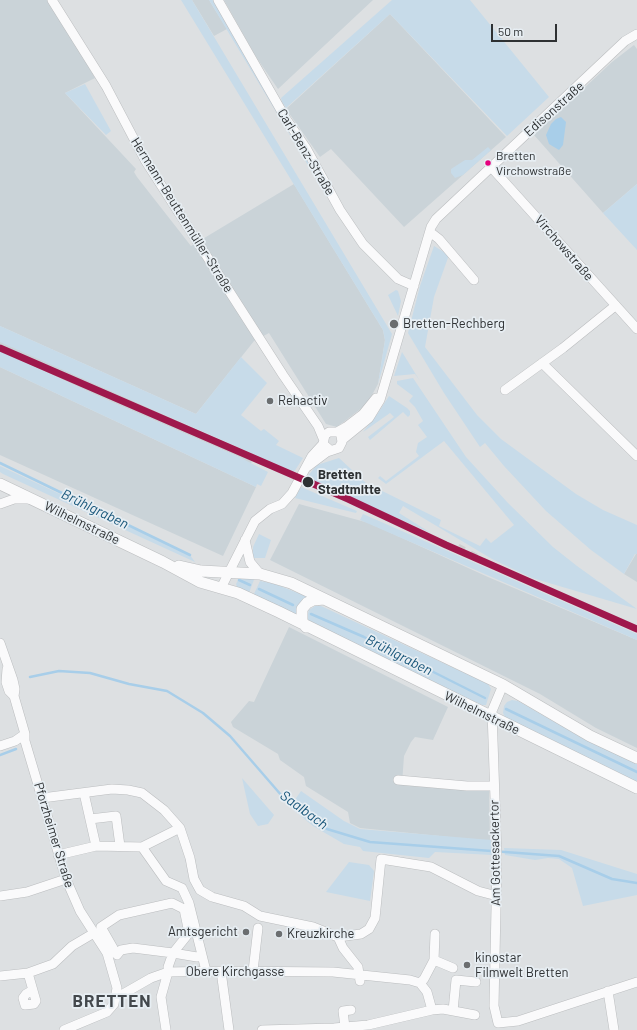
<!DOCTYPE html>
<html>
<head>
<meta charset="utf-8">
<style>
	body { margin:0 }
	#map { position:relative; width:637px; height:1030px; overflow:hidden; background:#dde0e2; font-family:Barlow,sans-serif }
	canvas { display:block }
	.scale { position:absolute; left:491px; top:24px; width:66px; height:18px; box-sizing:border-box; border:2px solid #2e3133; border-top:0; padding-left:5px; font-size:12px; line-height:14px; white-space:nowrap; color:#2e3133; -webkit-text-stroke:3px #e7eef3; paint-order:stroke }
</style>
</head>
<body>
<div id="map">
<canvas width="637" height="1030"></canvas>
<div class="scale">50 m</div>
</div>
<script>
const ctx = document.querySelector('canvas').getContext('2d');
ctx.lineJoin = 'round';
function fillPath(path, color) {
  ctx.fillStyle = color;
  ctx.fill(path, 'evenodd');
}
function poly(rows) {
  const path = new Path2D();
  for (const r of rows) {
    path.moveTo(r[0], r[1]);
    for (let i = 2; i < r.length; i += 2) path.lineTo(r[i], r[i + 1]);
  }
  return path;
}
function strokePath(path, color, width, dash) {
  ctx.strokeStyle = color;
  ctx.lineWidth = width;
  ctx.lineCap = dash ? 'butt' : 'round';
  ctx.setLineDash(dash || []);
  ctx.stroke(path);
}
function drawText(font, color, halo, rows, align = 'center') {
  ctx.font = font + ' Barlow,sans-serif';
  ctx.lineWidth = 3.5;
  ctx.setLineDash([]);
  ctx.textBaseline = 'middle';
  ctx.strokeStyle = halo;
  ctx.fillStyle = color;
  for (const [text, x, y, turn = 0] of rows) {
    ctx.save();
    ctx.translate(x, y);
    ctx.rotate((+turn || 0) * Math.PI / 180);
    ctx.textAlign = isNaN(turn) ? turn : align;
    if (halo) ctx.strokeText(text, 0, 0);
    ctx.fillText(text, 0, 0);
    ctx.restore();
  }
}
const built = poly([
	[0,0,48,0,62,19,95,78,65,93,136,169,134,172,137,177,191,246,294,184,383,330,385,340,378,384,367,404,337,427,326,424,269,333,254,341,196,414,0,326],
	[192,0,209,0,227,29,214,36],
	[224,0,373,0,278,89,256,57],
	[390,14,506,137,404,227,331,149,320,157,286,109],
	[634,45,637,49,637,184,603,213,534,135,612,62],
	[0,341,254,455,251,464,239,457,100,397,0,351],
	[0,367,256,487,223,556,0,455],
	[299,504,369,523,488,577,637,640,637,748,596,728,540,694,270,560],
	[636,554,637,554,637,582,624,574],
	[289,627,448,707,433,740,415,737,411,742,404,756,402,784,489,790,490,841,360,828,350,823,348,812,306,786,304,777,280,760,278,754,233,727,231,722,249,701,254,702]
]);
const green = poly([
	[181,0,192,0,392,334,378,384,385,340,383,330],
	[209,0,213,0,286,128,318,177,317,178,327,197],
	[392,0,470,0,549,97,507,136,390,14,286,108,282,102,281,98],
	[85,84,111,131,106,135,65,93],
	[488,147,491,150,463,175,455,178,451,173,451,169,465,160,472,160],
	[637,184,637,250,603,213],
	[434,246,449,255,434,297,425,347,477,415,501,439,576,494,603,510,637,525,637,554,635,554,624,574,591,550,546,511,504,466,485,443,480,447,444,393,408,333,420,286],
	[396,290,398,291,401,301,398,316,388,295],
	[0,326,196,414,241,357,267,383,241,415,261,431,264,429,279,441,276,445,303,458,294,472,0,342],
	[0,351,100,397,239,457,268,472,261,486,257,484,256,487,0,367],
	[402,352,415,373,420,381,415,374,394,376],
	[413,378,466,457,508,503,553,547,577,566,637,609,532,578,492,559,403,506,399,513,431,533,306,478,317,465,339,458,366,483,441,520,439,526,480,546,486,538,491,543,514,525,444,441,386,484,378,478,380,476,386,481,419,456,416,452,418,443,427,437,418,425,423,421,415,407,409,401,413,396,397,384,397,381],
	[389,396,407,408,410,411,410,415,408,417,403,412,370,440,368,437,394,417,390,413,363,432,378,413],
	[0,466,190,555,195,562,3,474,0,472],
	[301,487,357,511,356,513,295,498],
	[363,514,637,634,637,640,360,520],
	[259,534,271,540,265,558,253,558,253,547],
	[255,577,249,593,238,589,236,584,239,578],
	[260,581,275,584,308,597,298,606,296,617,253,596],
	[315,606,321,606,488,684,491,689,486,705,482,705,316,627,309,621,307,617,309,610],
	[512,700,518,701,584,739,637,764,637,783,505,717,503,713,504,706,507,702],
	[242,778,274,815,268,824,258,826,250,814],
	[301,791,344,821,360,829,491,840,492,855,435,852,429,858,363,851,360,847,344,844,313,826,290,807],
	[504,848,561,850,637,874,637,895,583,906,572,868,559,859,548,858,535,860,505,855],
	[349,862,369,865,374,871,370,901,326,892]
]);
const water = poly([
	[561,117,566,122,563,145,559,150,549,144,546,135,551,124,556,119]
]);
const stream = poly([
	[0,463,190,555],
	[239,580,250,585],
	[259,589,293,605],
	[311,614,364,637,485,698],
	[30,677,59,671,90,673,129,684,167,691,203,713,230,736,282,796,327,829,370,842,559,856,612,879,637,883],
	[506,709,637,772],
	[0,755,16,749]
]);
const minor = poly([
	[52,0,106,86,145,160,283,375,318,426,323,438],
	[218,0,286,119,306,148,340,210,363,244,398,279,414,286],
	[491,167,637,329],
	[430,232,439,239,474,280],
	[542,363,637,456],
	[505,390,563,348,615,306],
	[342,440,369,418,380,400,431,227,436,219,625,41,637,34],
	[330,450,323,444,325,435,329,432,337,432,346,427,363,414,376,398],
	[307,467,327,452,339,448,342,442,341,436],
	[0,504,14,499,30,499],
	[245,540,250,562,260,574],
	[221,588,255,521,270,509,282,504,292,493,312,456,323,444],
	[0,643,13,680,15,689,14,696,25,734,25,741,66,879,80,911,107,953,117,988,114,1004,107,1012,64,1030],
	[7,669,6,682,9,691,14,696],
	[0,746,15,741,25,734],
	[398,780,467,786,494,786],
	[84,793,96,846],
	[42,798,112,789,128,790,142,793,164,810,180,828,190,858,194,879,200,890,212,897,244,906,260,916,313,927,338,937,343,948,358,967,360,981],
	[90,819,116,816,120,846],
	[142,847,180,828],
	[58,855,96,846,142,847,166,881,182,888],
	[182,888,189,903,206,971],
	[0,896,27,892,66,879],
	[338,937,361,934,369,929,375,918,381,859,431,867,478,891,497,896],
	[434,960,453,968],
	[168,967,173,953,189,933,184,909,172,903,119,915,101,927,117,955,121,950,133,948,173,953,197,957],
	[221,971,229,1030],
	[253,971,258,928],
	[28,973,36,1001,34,1004,25,1005,23,998,26,994,33,990],
	[0,976,28,973,53,964,72,946,94,933],
	[420,983,424,979,434,960,435,934],
	[608,991,614,1030],
	[116,998,151,978,168,972,221,971,333,972,410,980,420,983,427,992,432,1010],
	[453,1011,456,980,476,982],
	[498,1023,494,1006,497,858,492,711,503,685],
	[498,1023,518,1021,637,982],
	[345,1027,343,1011,351,1010],
	[166,1030,161,997,168,972],
	[262,1030,334,1028,368,1025,432,1010,443,1009,475,1015]
]);
const major = poly([
	[0,484,163,562,200,582,238,593,279,612,637,788],
	[179,566,201,571,260,574,291,583,503,685,590,736,637,758],
	[306,627,302,621,302,609,307,603,313,600,324,599]
]);
const rail = poly([
	[459,545,515,576]
]);
const rail1 = poly([
	[0,348,348,499,446,545,637,629]
]);
const markers = [
	[488,163,3.5,"#e5007d"],
	[394,324,5,"#6b6e70"],
	[270,401,4,"#6b6e70"],
	[308,482,6,"#2e3133"],
	[246,932,4,"#6b6e70"],
	[279,934,4,"#6b6e70"],
	[467,965,4,"#6b6e70"]
];
const busNames = [
	["Bretten",496,156],
	["Virchowstraße",496,171]
];
const streetNames = [
	["Edisonstraße",554,109,-42],
	["Carl-Benz-Straße",306,152,59],
	["Hermann-Beuttenmüller-Straße",182,215,58],
	["Virchowstraße",564,248,49],
	["Wilhelmstraße",82,523,26],
	["Wilhelmstraße",482,713,26],
	["Pforzheimer Straße",54,835,73],
	["Am Gottesackertor",495,853,-91],
	["Obere Kirchgasse",235,972]
];
const poiNames = [
	["Bretten-Rechberg",403,324],
	["Rehactiv",278,401],
	["Amtsgericht",238,932,"right"],
	["Kreuzkirche",287,934],
	["kinostar",475,958],
	["Filmwelt Bretten",475,973]
];
const stopNames = [
	["Bretten",318,475],
	["Stadtmitte",318,490]
];
const waterNames = [
	["Brühlgraben",95,509,26],
	["Brühlgraben",399,655,27],
	["Saalbach",304,810,36]
];
const districtNames = [
	["BRETTEN",112,1001]
];
fillPath(built, '#cad3d8');
fillPath(green, '#c7dbe9');
fillPath(water, '#a8cee9');
strokePath(stream, '#a8cee9', 2.5);
strokePath(minor, '#bbbdbf', 10);
strokePath(major, '#bbbdbf', 12);
strokePath(minor, '#fafafb', 9);
strokePath(major, '#fafafb', 11);
strokePath(rail, '#cececf', 2.5, [7, 7]);
strokePath(rail1, '#9f184c', 7);
for (const [x, y, r, color] of markers) {
  const dot = new Path2D();
  dot.arc(x, y, r, 0, 2 * Math.PI);
  ctx.fillStyle = color;
  ctx.fill(dot);
  strokePath(dot, '#e7eef3', 1.5);
}
drawText('12px', '#2e3133', '#e7eef3', busNames, 'left');
drawText('13px', '#2e3133', '#e7eef3', streetNames);
drawText('13px', '#2e3133', '#e7eef3', poiNames, 'left');
drawText('bold 13px', '#2e3133', '#e7eef3', stopNames, 'left');
drawText('italic 14px', '#18567a', '#e7eef3', waterNames);
ctx.letterSpacing = '1px';
drawText('bold 17px', '#43484c', '#e7eef3', districtNames);
ctx.letterSpacing = '0px';
</script>
</body>
</html>
